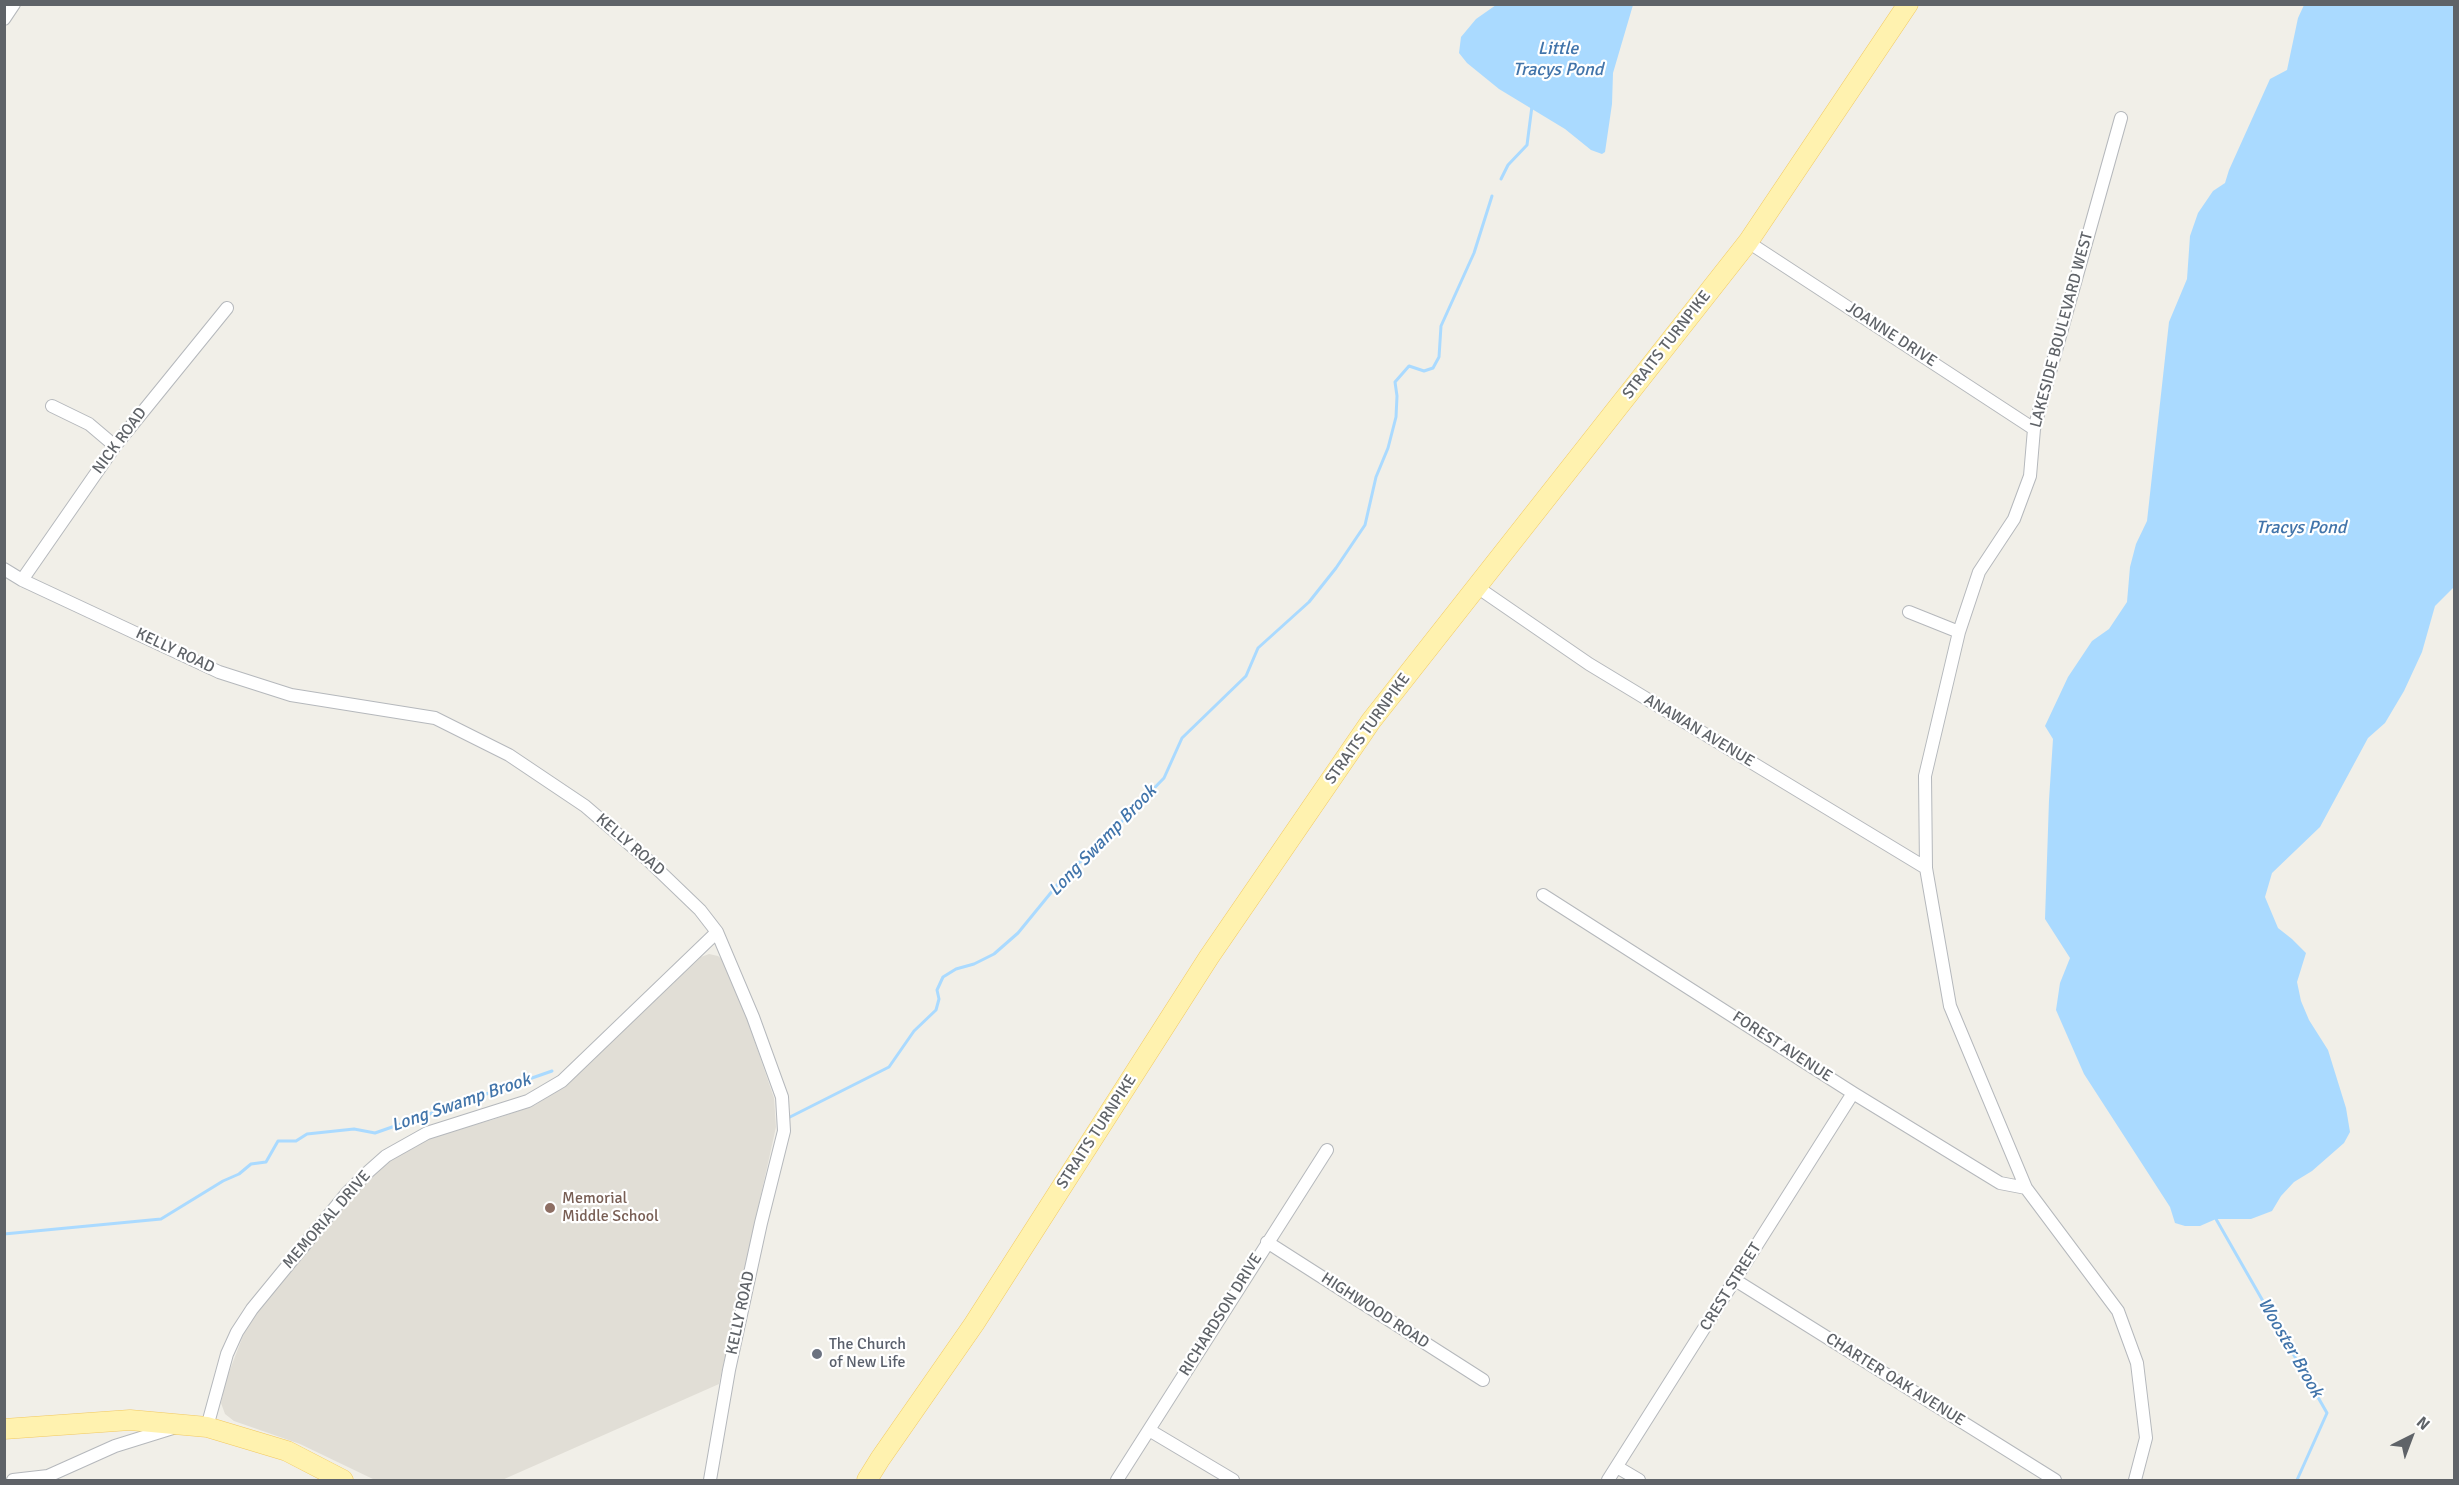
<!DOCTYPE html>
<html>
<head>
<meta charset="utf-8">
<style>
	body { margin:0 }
	#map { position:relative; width:2459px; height:1485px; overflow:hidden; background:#f1efe8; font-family:Signika,sans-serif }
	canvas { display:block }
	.frame { position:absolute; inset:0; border:6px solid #5f6368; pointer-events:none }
	.north { position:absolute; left:2381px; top:1407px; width:60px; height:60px; -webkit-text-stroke:4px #fff; paint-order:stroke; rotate:42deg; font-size:16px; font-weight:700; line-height:24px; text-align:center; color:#5f6368 }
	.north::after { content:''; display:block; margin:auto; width:21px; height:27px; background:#5f6368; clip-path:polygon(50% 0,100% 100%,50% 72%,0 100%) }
</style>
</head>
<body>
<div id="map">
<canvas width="2459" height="1485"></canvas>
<div class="frame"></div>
<div class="north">N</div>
</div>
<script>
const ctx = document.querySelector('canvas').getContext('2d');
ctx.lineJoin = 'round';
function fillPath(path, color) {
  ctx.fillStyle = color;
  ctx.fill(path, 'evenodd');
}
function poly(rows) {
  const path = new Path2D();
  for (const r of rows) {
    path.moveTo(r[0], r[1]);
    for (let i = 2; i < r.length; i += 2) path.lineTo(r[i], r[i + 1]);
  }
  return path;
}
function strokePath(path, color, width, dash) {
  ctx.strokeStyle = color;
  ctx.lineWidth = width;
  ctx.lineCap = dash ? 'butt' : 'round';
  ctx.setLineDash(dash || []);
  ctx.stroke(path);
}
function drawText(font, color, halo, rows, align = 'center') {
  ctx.font = font + ' Signika,sans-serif';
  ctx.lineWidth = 4.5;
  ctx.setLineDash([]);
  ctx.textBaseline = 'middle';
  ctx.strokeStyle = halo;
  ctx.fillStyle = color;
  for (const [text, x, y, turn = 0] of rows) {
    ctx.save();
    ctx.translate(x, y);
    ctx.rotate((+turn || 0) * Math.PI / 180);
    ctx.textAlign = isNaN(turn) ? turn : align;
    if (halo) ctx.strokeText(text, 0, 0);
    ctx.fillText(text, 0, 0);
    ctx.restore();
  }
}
const education = poly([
	[709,954,718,956,724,961,744,1010,774,1098,776,1127,719,1384,502,1480,375,1480,300,1444,234,1421,225,1414,221,1403,226,1380,246,1328,262,1306,354,1195,377,1171,398,1154,436,1135,492,1120,535,1105,563,1087,701,957]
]);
const water = poly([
	[1496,5,1633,5,1613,73,1612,104,1605,152,1602,154,1591,150,1565,129,1499,89,1467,63,1459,53,1461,37,1476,19],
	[2304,5,2454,5,2454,587,2435,606,2422,652,2404,691,2385,723,2368,738,2320,827,2272,873,2265,897,2278,928,2292,939,2306,953,2297,982,2301,1001,2309,1020,2328,1050,2346,1108,2350,1132,2344,1143,2312,1171,2294,1182,2281,1196,2272,1211,2251,1219,2216,1219,2200,1226,2185,1226,2175,1223,2170,1207,2084,1074,2056,1010,2060,983,2070,958,2045,919,2049,800,2053,739,2045,726,2068,677,2092,641,2109,629,2127,602,2130,567,2136,544,2147,521,2169,322,2187,279,2190,236,2198,213,2213,191,2225,183,2229,170,2270,79,2287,70,2298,18]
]);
const stream = poly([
	[1501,179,1508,165,1527,145,1532,106],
	[790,1117,889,1067,914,1031,936,1010,939,999,937,990,943,977,956,969,974,964,994,954,1018,933,1067,873,1095,849,1164,778,1182,738,1246,676,1258,648,1309,602,1336,568,1365,525,1376,477,1388,448,1396,417,1397,396,1395,382,1409,366,1424,371,1433,368,1439,357,1441,326,1474,253,1492,196],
	[2216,1219,2327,1413,2297,1480],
	[4,1234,161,1219,223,1181,239,1174,251,1164,266,1162,278,1141,296,1141,307,1134,354,1129,375,1133,552,1071]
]);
const minor = poly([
	[4,19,14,4],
	[2121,118,2034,429,2030,476,2014,519,1979,572,1959,632,1925,776,1926,868,1950,1006,2026,1188,2118,1311,2137,1363,2146,1438,2135,1480],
	[1748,242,2034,429],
	[52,406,89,424,115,446],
	[4,569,22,580,219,672,291,695,435,718,509,755,585,806,649,861,700,910,717,932,753,1017,782,1097,784,1131,761,1223,729,1370,710,1480],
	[22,580,115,446,227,308],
	[1477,587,1589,664,1926,868],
	[1909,612,1959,632],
	[1543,895,1853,1093,2000,1183,2026,1188],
	[1267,1242,1483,1380],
	[1735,1280,2055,1480],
	[207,1427,227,1354,237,1332,252,1309,347,1193,368,1172,386,1156,427,1133,528,1101,562,1081,717,932],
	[1149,1430,1233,1480],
	[1617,1467,1639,1480],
	[13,1480,48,1476,115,1446,176,1427],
	[1117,1480,1327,1150],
	[1608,1480,1853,1093]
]);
const primary = poly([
	[4,1429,130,1420,207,1427,287,1451,343,1480],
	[867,1480,880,1459,974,1324,1209,957,1371,721,1748,242,1908,4]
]);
const markers = [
	[550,1208,6,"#8d6e63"],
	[817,1354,6,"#6b7280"]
];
const streetNames = [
	["LAKESIDE BOULEVARD WEST",2062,330,-75],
	["JOANNE DRIVE",1891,335,33],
	["STRAITS TURNPIKE",1667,345,-52],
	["NICK ROAD",120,441,-53],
	["KELLY ROAD",175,651,25],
	["STRAITS TURNPIKE",1368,729,-54],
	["ANAWAN AVENUE",1699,731,31],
	["KELLY ROAD",630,845,41],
	["FOREST AVENUE",1782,1047,33],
	["STRAITS TURNPIKE",1097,1132,-57],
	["MEMORIAL DRIVE",327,1220,-49],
	["CREST STREET",1731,1287,-58],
	["HIGHWOOD ROAD",1375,1311,33],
	["KELLY ROAD",741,1313,-78],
	["RICHARDSON DRIVE",1221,1315,-58],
	["CHARTER OAK AVENUE",1895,1380,32]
];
const educationNames = [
	["Memorial",562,1199],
	["Middle School",562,1217]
];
const worshipNames = [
	["The Church",829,1345],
	["of New Life",829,1363]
];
const waterNames = [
	["Little",1558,49],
	["Tracys Pond",1558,70],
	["Tracys Pond",2301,528],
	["Long Swamp Brook",1103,841,-46],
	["Long Swamp Brook",461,1103,-19],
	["Wooster Brook",2290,1348,60]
];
fillPath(education, '#e1ded6');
fillPath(water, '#aadaff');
strokePath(stream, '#aadaff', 3);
strokePath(minor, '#b5b8bc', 14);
strokePath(primary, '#f2c960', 21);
strokePath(minor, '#fff', 12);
strokePath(primary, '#fff2af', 20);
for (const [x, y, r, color] of markers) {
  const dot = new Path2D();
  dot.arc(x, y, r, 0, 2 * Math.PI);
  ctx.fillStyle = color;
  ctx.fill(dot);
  strokePath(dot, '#fff', 2);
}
drawText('16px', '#5f6368', '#fff', streetNames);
drawText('16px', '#785e54', '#fff', educationNames, 'left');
drawText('16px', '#5b616d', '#fff', worshipNames, 'left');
drawText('italic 18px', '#4174aa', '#fff', waterNames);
</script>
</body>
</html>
